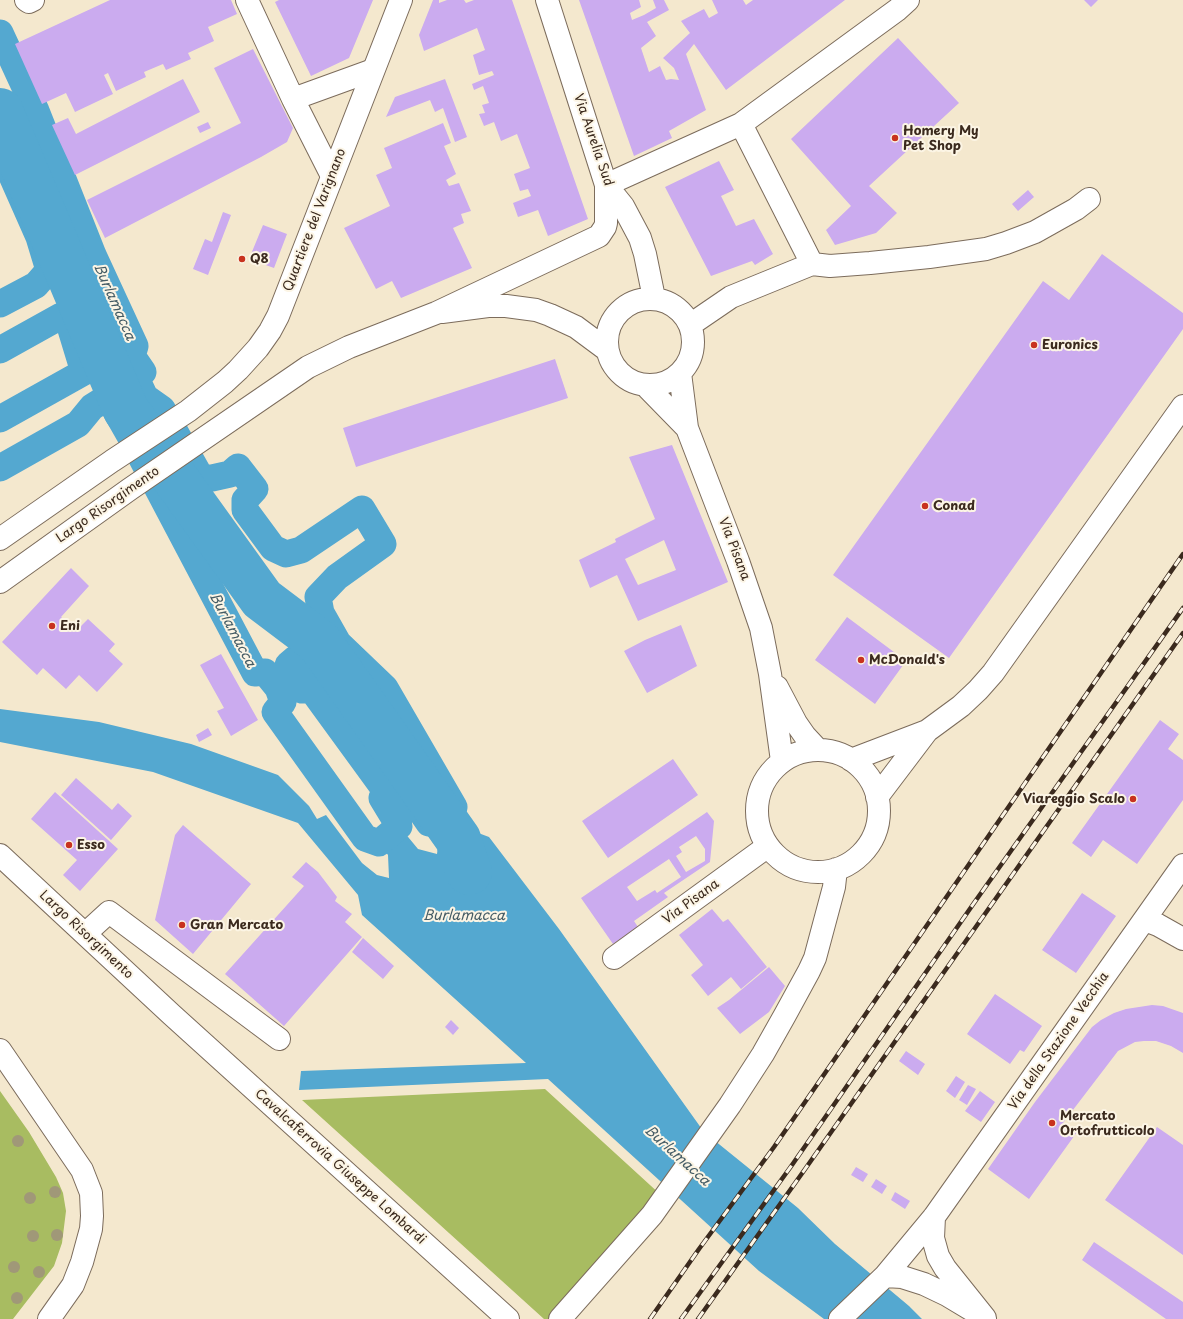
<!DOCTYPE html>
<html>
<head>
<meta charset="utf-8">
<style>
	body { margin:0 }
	canvas { display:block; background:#f4e8ce }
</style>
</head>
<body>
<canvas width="1183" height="1319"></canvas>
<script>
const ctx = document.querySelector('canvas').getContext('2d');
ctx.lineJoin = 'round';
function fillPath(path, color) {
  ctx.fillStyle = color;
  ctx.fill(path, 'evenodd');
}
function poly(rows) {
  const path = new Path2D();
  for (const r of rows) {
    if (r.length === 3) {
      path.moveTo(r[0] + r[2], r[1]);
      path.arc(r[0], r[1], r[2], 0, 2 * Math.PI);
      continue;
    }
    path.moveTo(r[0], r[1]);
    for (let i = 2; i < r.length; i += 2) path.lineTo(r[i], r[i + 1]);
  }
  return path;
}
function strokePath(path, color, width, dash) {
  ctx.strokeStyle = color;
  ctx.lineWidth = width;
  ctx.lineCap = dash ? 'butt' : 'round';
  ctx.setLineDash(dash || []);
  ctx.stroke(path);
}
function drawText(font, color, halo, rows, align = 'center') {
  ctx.font = font + ' "Playpen Sans",sans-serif';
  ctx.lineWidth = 4;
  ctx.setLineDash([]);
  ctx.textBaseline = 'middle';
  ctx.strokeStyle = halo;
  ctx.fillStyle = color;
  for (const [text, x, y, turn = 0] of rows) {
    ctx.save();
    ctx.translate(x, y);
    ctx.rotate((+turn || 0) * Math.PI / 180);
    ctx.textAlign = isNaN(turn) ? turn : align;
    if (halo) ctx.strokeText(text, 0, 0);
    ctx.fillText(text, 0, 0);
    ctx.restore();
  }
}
const green = poly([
	[545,1089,662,1196,548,1319,544,1319,302,1100],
	[0,1091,29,1132,56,1177,63,1193,66,1211,62,1243,54,1266,13,1319,0,1319]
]);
const water = poly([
	[0,709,99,722,191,744,278,775,309,806,317,819,326,815,362,863,377,875,389,878,388,855,379,843,399,826,418,849,437,854,439,838,429,823,454,807,473,831,489,837,559,929,704,1132,798,1208,835,1244,909,1306,922,1319,824,1319,759,1271,548,1079,299,1090,301,1071,526,1063,362,915,358,895,298,823,153,772,0,742]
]);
const canal = poly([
	[0,33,36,111,93,255,135,346,132,356,143,372,136,378,145,397,162,409,201,478,212,478,230,474,238,467,255,489,245,500,245,510,273,548,286,554,301,550,362,509,383,544,337,577,318,597,321,613,338,643,385,688,454,807,429,823,327,675,315,663,305,657,295,659,288,665,302,690,310,687,388,794,382,798,399,826,379,843,365,838,275,712,283,702,278,688,265,672,255,673,129,434,108,397,92,407,78,424,0,468],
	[0,149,39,237,49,270,36,285,0,304],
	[0,350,61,316,70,326,84,372,0,419]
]);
const river = poly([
	[0,111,126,410,262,599,319,642,458,839,469,872]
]);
const building = poly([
	[110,0,231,0,237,14,208,27,214,41,188,53,191,59,166,70,163,64,144,72,146,77,116,91,108,73,104,75,113,94,75,112,66,93,42,104,15,44],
	[279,0,373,0,349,58,311,76,275,2],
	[433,0,439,0,439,3,447,0,464,0,466,3,474,0,512,0,588,219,548,236,538,210,518,217,513,203,531,196,528,189,520,191,514,174,530,168,517,134,501,141,494,122,484,126,479,114,485,113,482,105,489,103,483,86,474,90,472,84,494,75,492,71,479,75,473,55,485,50,477,28,424,51,419,35],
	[579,0,639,0,641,7,630,13,632,20,644,15,656,8,653,0,664,0,669,10,647,22,656,36,641,48,649,72,660,66,666,80,671,79,679,80,674,68,663,58,690,33,681,21,704,9,709,18,718,13,712,0,743,0,746,5,753,0,845,0,726,90,694,44,686,54,706,110,669,131,672,138,634,156],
	[1084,0,1098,0,1091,7],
	[898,38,959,103,869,186,897,213,876,233,835,245,826,230,851,206,791,139],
	[253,49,293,128,287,142,261,157,105,238,87,200,241,123,214,68],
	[183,79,200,112,75,175,52,125,68,118,76,134],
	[445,79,467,137,455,142,443,108,435,112,430,100,386,117,395,97],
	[208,122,211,128,200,133,197,127],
	[443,123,451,143,444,146,456,174,446,180,449,186,459,183,471,211,461,214,464,223,453,228,472,268,401,298,392,281,376,289,344,228,390,206,376,175,392,168,384,148],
	[719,161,734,190,721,196,736,226,754,219,773,254,755,265,752,261,711,276,665,187],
	[1028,190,1034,197,1018,211,1012,204],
	[223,212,231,215,208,275,193,269,205,239,212,242],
	[263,225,287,234,274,268,249,259],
	[1102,254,1183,313,1183,329,949,658,833,575,1043,281,1069,300],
	[555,359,568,398,356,467,343,428],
	[672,445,728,582,638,621,617,575,590,588,579,560,616,542,615,539,655,519,629,457],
	[664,540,676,570,638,585,625,559],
	[71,568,89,586,61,617,76,631,88,619,115,644,109,651,123,664,97,692,79,675,66,689,43,668,37,675,2,642],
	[847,617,906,661,875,704,815,660],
	[681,625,697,666,647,693,624,651,645,640],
	[221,654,258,720,231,736,217,711,224,708,200,665],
	[1160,720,1179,734,1168,749,1183,760,1183,800,1137,864,1103,840,1091,857,1072,843],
	[208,728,212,735,199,742,196,735],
	[673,759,698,795,608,858,582,821],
	[76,778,112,810,118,803,132,816,111,840,61,795],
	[55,792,118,849,80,891,63,875,77,860,31,819],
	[707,812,714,821,710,862,664,893,668,897,634,921,638,927,613,944,581,898],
	[696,836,705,849,705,861,686,872,676,856,682,852,679,847],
	[669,859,681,877,657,893,655,890,637,901,627,887],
	[183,825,251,884,193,954,155,920,175,835],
	[306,862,318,872,337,897,335,901,352,914,345,922,362,937,284,1026,225,974,304,886,292,877],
	[1082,893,1116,916,1076,973,1042,950],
	[712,909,723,922,728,919,767,967,741,989,731,977,708,996,691,975,703,965,679,935],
	[363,938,394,966,383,979,352,952],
	[769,967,785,986,769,1012,740,1034,717,1008,729,1000],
	[995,994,1042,1026,1024,1052,1020,1050,1010,1064,967,1034],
	[1152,1005,1163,1006,1183,1013,1183,1053,1171,1046,1156,1041,1144,1041,1135,1042,1118,1051,1063,1123,1077,1132,1029,1199,988,1169,1035,1102,1092,1027,1101,1020,1114,1013,1126,1009],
	[451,1020,459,1028,453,1035,445,1027],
	[906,1051,925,1064,918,1075,899,1061],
	[956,1076,965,1082,955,1098,946,1091],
	[968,1085,976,1089,967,1105,959,1100],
	[980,1091,995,1102,981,1122,965,1111],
	[1157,1127,1183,1145,1183,1255,1105,1200],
	[856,1167,868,1174,863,1182,851,1175],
	[876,1179,887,1186,882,1194,871,1187],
	[895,1192,910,1201,905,1209,891,1200],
	[1094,1242,1183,1302,1183,1319,1166,1319,1082,1260]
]);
const minor = poly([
	[26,0,29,2,33,0],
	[247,0,293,99,332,176],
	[293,99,373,70],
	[741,124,812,264],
	[654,298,645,254,640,238,623,206,606,185,741,124,897,10,908,0],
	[650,342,43],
	[442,312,488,306,506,306,536,310,550,315,576,327,607,350],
	[690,325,731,297,812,264,830,266,870,263,929,257,986,249,1006,243,1035,232,1076,209,1089,199],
	[680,373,687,428,738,561,761,628,770,674,782,761],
	[645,385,687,428],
	[777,687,796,723,805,736,818,750],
	[818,811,61],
	[851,760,927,731],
	[877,797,927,731,961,706,978,690,993,673,1183,406],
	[0,855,172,1015,508,1319],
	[1145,920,1158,925,1183,939],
	[85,934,109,912,279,1039],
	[614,958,768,846],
	[934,1217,933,1238,938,1256,945,1268,985,1318],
	[885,1276,902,1277,924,1284,947,1295,972,1310],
	[560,1319,652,1215,730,1105,763,1054,785,1015,809,971,815,958,834,887,836,869],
	[840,1319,885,1276,934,1217,1183,865]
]);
const major = poly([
	[0,539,112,461,188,411,225,382,238,370,258,348,270,331,278,316,401,0],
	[0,582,130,489,308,367,349,347,436,313,599,236,605,227,606,223,606,185,547,0],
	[0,1050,82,1170,91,1193,92,1216,91,1229,82,1262,73,1285,49,1319]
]);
const rail = poly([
	[650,1319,699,1249,774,1147,1183,554],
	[681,1319,792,1165,974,903,1183,608],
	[698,1319,803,1172,1183,633]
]);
const trees = [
	[18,1141],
	[55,1192],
	[30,1198],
	[57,1235],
	[33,1236],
	[14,1267],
	[39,1272],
	[17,1298]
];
const markers = [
	[895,138,4,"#c8321e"],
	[242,259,4,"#c8321e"],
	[1034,345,4,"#c8321e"],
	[925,506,4,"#c8321e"],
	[52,626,4,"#c8321e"],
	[861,660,4,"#c8321e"],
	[1133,799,4,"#c8321e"],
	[69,845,4,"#c8321e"],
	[182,925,4,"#c8321e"],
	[1052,1123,4,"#c8321e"]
];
const poiNames = [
	["Homery My",903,131],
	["Pet Shop",903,146],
	["Q8",250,259],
	["Euronics",1042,345],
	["Conad",933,506],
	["Eni",60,626],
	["McDonald's",869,660],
	["Viareggio Scalo",1125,799,"right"],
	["Esso",77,845],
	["Gran Mercato",190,925],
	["Mercato",1060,1116],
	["Ortofrutticolo",1060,1131]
];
const streetNames = [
	["Via Aurelia Sud",593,140,71],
	["Quartiere del Varignano",315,220,-69],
	["Largo Risorgimento",108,505,-35],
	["Via Pisana",734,549,69],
	["Via Pisana",691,902,-36],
	["Largo Risorgimento",86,935,43],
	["Via della Stazione Vecchia",1059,1041,-55],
	["Cavalcaferrovia Giuseppe Lombardi",340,1167,42]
];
const waterNames = [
	["Burlamacca",114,302,66],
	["Burlamacca",232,630,62],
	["Burlamacca",464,916],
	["Burlamacca",677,1156,42]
];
fillPath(green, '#a8bc61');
fillPath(water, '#54a8d0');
strokePath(canal, '#54a8d0', 27);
strokePath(river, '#54a8d0', 46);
fillPath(building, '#cbabef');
strokePath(minor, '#7c6c5c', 24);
strokePath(major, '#7c6c5c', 24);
strokePath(minor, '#fff', 22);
strokePath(major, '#fff', 22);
strokePath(rail, '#3b2a1e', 4.5);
strokePath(rail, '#fcf5e5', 3, [9]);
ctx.fillStyle = '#a09878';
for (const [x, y] of trees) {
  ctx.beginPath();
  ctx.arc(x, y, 6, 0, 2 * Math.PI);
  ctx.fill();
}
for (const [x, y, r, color] of markers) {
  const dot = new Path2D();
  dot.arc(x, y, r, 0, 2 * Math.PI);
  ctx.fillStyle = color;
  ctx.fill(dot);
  strokePath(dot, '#fcf5e5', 1.5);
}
drawText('bold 13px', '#3b2a1e', '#fcf5e5', poiNames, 'left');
drawText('13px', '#3b2a1e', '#fcf5e5', streetNames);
drawText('italic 14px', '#455c65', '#fcf5e5', waterNames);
</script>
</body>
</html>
